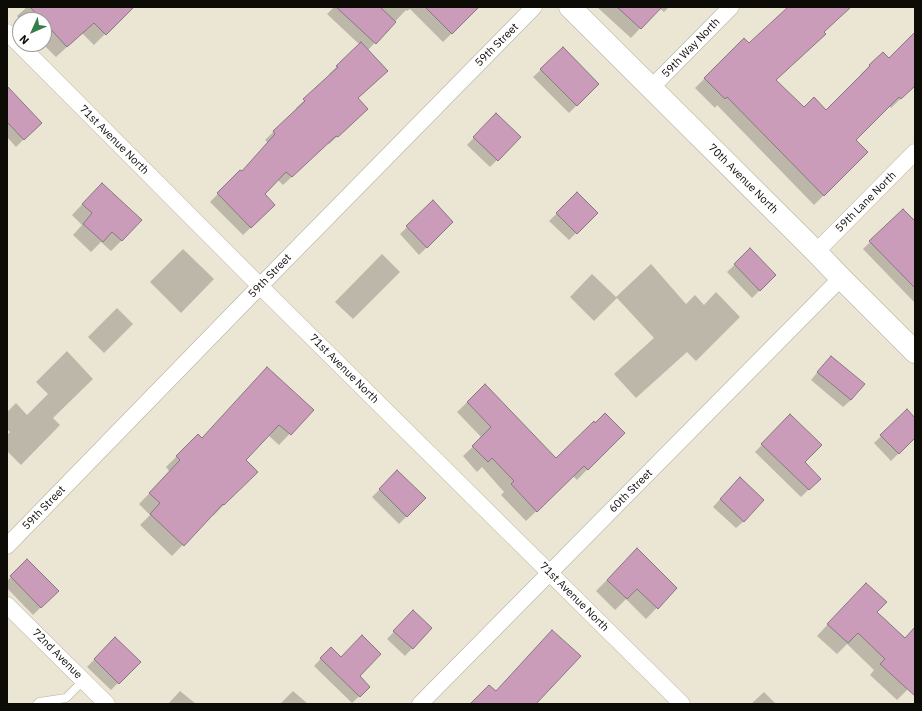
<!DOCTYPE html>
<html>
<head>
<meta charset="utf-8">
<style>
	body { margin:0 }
	#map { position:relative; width:922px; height:711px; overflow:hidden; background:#ebe5d3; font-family:"IBM Plex Sans",sans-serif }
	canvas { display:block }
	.frame { position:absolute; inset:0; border:8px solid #0d0b06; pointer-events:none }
	.north { position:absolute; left:12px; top:12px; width:40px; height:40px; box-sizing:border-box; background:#fff; border:1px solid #9e9d9b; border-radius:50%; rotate:225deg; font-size:11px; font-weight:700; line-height:16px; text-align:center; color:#0d0b06 }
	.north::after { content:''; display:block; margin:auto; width:14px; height:18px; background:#337e4c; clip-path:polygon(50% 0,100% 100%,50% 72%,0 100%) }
</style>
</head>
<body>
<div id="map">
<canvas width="922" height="711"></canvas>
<div class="frame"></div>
<div class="north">N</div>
</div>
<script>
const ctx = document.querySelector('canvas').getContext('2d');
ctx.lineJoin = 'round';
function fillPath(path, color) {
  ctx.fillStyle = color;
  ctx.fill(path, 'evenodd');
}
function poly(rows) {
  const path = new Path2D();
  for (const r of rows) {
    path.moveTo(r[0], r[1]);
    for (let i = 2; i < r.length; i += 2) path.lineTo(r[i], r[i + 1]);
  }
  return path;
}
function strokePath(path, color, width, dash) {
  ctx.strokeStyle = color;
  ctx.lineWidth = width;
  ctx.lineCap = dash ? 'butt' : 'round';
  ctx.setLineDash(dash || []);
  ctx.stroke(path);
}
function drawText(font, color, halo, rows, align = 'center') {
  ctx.font = font + ' "IBM Plex Sans",sans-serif';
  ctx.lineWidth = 4;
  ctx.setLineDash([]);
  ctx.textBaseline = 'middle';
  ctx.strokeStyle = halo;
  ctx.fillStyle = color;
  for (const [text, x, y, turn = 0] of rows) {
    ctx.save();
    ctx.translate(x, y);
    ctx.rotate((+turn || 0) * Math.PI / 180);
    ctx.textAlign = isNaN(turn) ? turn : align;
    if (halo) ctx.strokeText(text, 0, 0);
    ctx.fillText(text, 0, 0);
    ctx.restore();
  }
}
const shadow = poly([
	[27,7,112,7,122,17,94,45,82,33,56,57,43,44,44,44,44,20,21,20,17,16],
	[334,7,478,7,443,42,410,9,407,11,406,10,368,50,357,98,359,117,329,144,328,143,283,185,277,179,263,194,274,205,243,235,210,202,240,171,241,172,268,143,265,140,297,109,296,108,330,76,329,74,360,45,327,14],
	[597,7,669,7,664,12,659,8,631,38],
	[789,7,850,7,823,32,775,80,804,109,826,111,861,76,860,75,870,65,889,60,915,33,915,85,891,108,889,106,854,141,858,161,814,205,717,105,715,108,695,88,744,39,749,44],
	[563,49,598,84,569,113,533,77],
	[7,87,40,123,16,147,7,137],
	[496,114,520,137,490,167,467,145],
	[577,194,596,213,569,240,549,221],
	[91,195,122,240,111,251,101,242,91,252,73,235,82,225,72,215],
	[433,202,452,222,419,255,400,234],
	[915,223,915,303,863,249,870,242],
	[183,249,214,279,181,313,150,282],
	[750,250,775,275,752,298,727,272],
	[382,254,400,272,353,319,335,302],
	[651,264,686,304,695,295,704,305,716,292,740,317,696,361,687,352,636,398,614,374,654,338,617,298,594,321,570,297,592,274,616,297],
	[117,308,133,324,104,353,88,337],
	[67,351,93,379,53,418,60,425,21,465,7,451,7,435,10,432,7,429,7,412,16,403,27,415,48,394,36,382],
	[824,364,851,400,843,407,811,380],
	[485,385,556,459,623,433,577,480,573,476,526,521,501,495,504,492,482,467,477,472,463,456,482,438,457,412],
	[312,410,279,445,268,435,245,460,256,472,213,516,212,515,172,556,140,525,150,515,139,504,170,472,166,467,198,435,202,439],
	[907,411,915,419,915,437,891,461,874,443],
	[790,416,803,462,812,486,801,497,755,452],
	[397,472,425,498,399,524,372,497],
	[732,486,744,521,736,528,713,507],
	[637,550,676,588,646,619,626,599,615,610,596,591],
	[27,561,57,591,33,615,7,588,7,581],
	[855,595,905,639,915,628,915,682,897,700,870,675,874,670,847,644,837,654,817,636],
	[406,619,431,628,405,656,387,639],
	[115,638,139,662,111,690,87,667],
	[331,648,369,687,352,703,314,666],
	[180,691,196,704,168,704],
	[293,691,308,704,280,704],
	[764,692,776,704,751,704]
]);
const building = poly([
	[30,7,134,7,106,35,94,23,67,47,44,22,44,20,42,20,30,7],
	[336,7,380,7,396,22,376,44,336,7],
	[425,7,479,7,452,34,425,7],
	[617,7,662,7,641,29,617,7],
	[788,7,851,7,824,32,826,34,776,80,804,107,814,97,826,110,870,66,869,65,883,52,889,58,915,32,915,86,901,99,899,97,856,140,868,152,824,196,727,97,725,99,704,78,744,38,749,43,788,7],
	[361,42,388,71,358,98,368,109,338,137,336,136,292,177,286,172,265,194,275,205,251,228,217,193,240,170,242,171,275,134,273,131,305,101,303,99,338,67,336,66,361,42],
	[563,47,599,84,577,106,540,69,563,47],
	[7,86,42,123,24,140,7,122,7,86],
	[496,113,521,137,498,161,473,137,496,113],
	[102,183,142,220,122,241,112,232,103,242,83,224,92,213,82,204,102,183],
	[577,192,598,213,577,234,556,213,577,192],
	[433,200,453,222,427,248,406,226,433,200],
	[903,209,915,221,915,288,869,241,903,209],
	[750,248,776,275,760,291,734,264,750,248],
	[831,356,865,384,851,400,817,372,831,356],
	[267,367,314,410,291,435,279,425,246,460,258,472,224,505,223,504,184,546,150,514,160,503,149,493,180,460,176,456,198,434,202,438,267,367],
	[485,384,556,458,594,421,595,423,605,413,625,433,588,470,584,466,537,512,511,484,514,481,492,458,488,462,472,446,491,427,467,402,485,384],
	[907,409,915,418,915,438,899,454,880,435,907,409],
	[790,414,822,445,805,462,821,479,809,490,761,444,790,414],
	[397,470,426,498,407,517,379,489,397,470],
	[740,477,764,500,744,522,720,499,740,477],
	[637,548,677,588,658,609,637,589,627,599,607,580,637,548],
	[27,559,59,591,41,608,10,576,27,559],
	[866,583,887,602,877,612,905,638,915,627,915,696,880,664,885,659,858,633,848,643,827,624,866,583],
	[413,610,432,628,413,649,393,631,413,610],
	[552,630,581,656,536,704,470,704,489,685,496,691,552,630],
	[362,635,381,654,360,676,370,687,360,697,320,658,331,647,341,657,362,635],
	[115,637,141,662,119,684,94,659,115,637]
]);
const lane = poly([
	[37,704,39,702,66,698,83,681]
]);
const street = poly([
	[7,32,260,286,682,704],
	[651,88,731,7],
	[816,252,915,152],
	[7,546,260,286,534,7],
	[7,605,107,704],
	[420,704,841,278]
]);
const secondary = poly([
	[570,7,816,252,841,278,915,352]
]);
const streetNames = [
	["59th Street",497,45,-45],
	["59th Way North",691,48,-46],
	["71st Avenue North",114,140,45],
	["70th Avenue North",743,179,45],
	["59th Lane North",866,202,-45],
	["59th Street",270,276,-46],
	["71st Avenue North",344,369,45],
	["60th Street",631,491,-45],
	["59th Street",44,508,-46],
	["71st Avenue North",574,597,45],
	["72nd Avenue",57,654,45]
];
fillPath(shadow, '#0003');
fillPath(building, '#cb9bba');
strokePath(building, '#877781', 1);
strokePath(lane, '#b6b09e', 9);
strokePath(street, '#b6b09e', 17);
strokePath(secondary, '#b6b09e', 23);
strokePath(lane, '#fff', 8);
strokePath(street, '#fff', 16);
strokePath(secondary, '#fff', 22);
drawText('11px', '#0d0b06', '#fff', streetNames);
</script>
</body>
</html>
